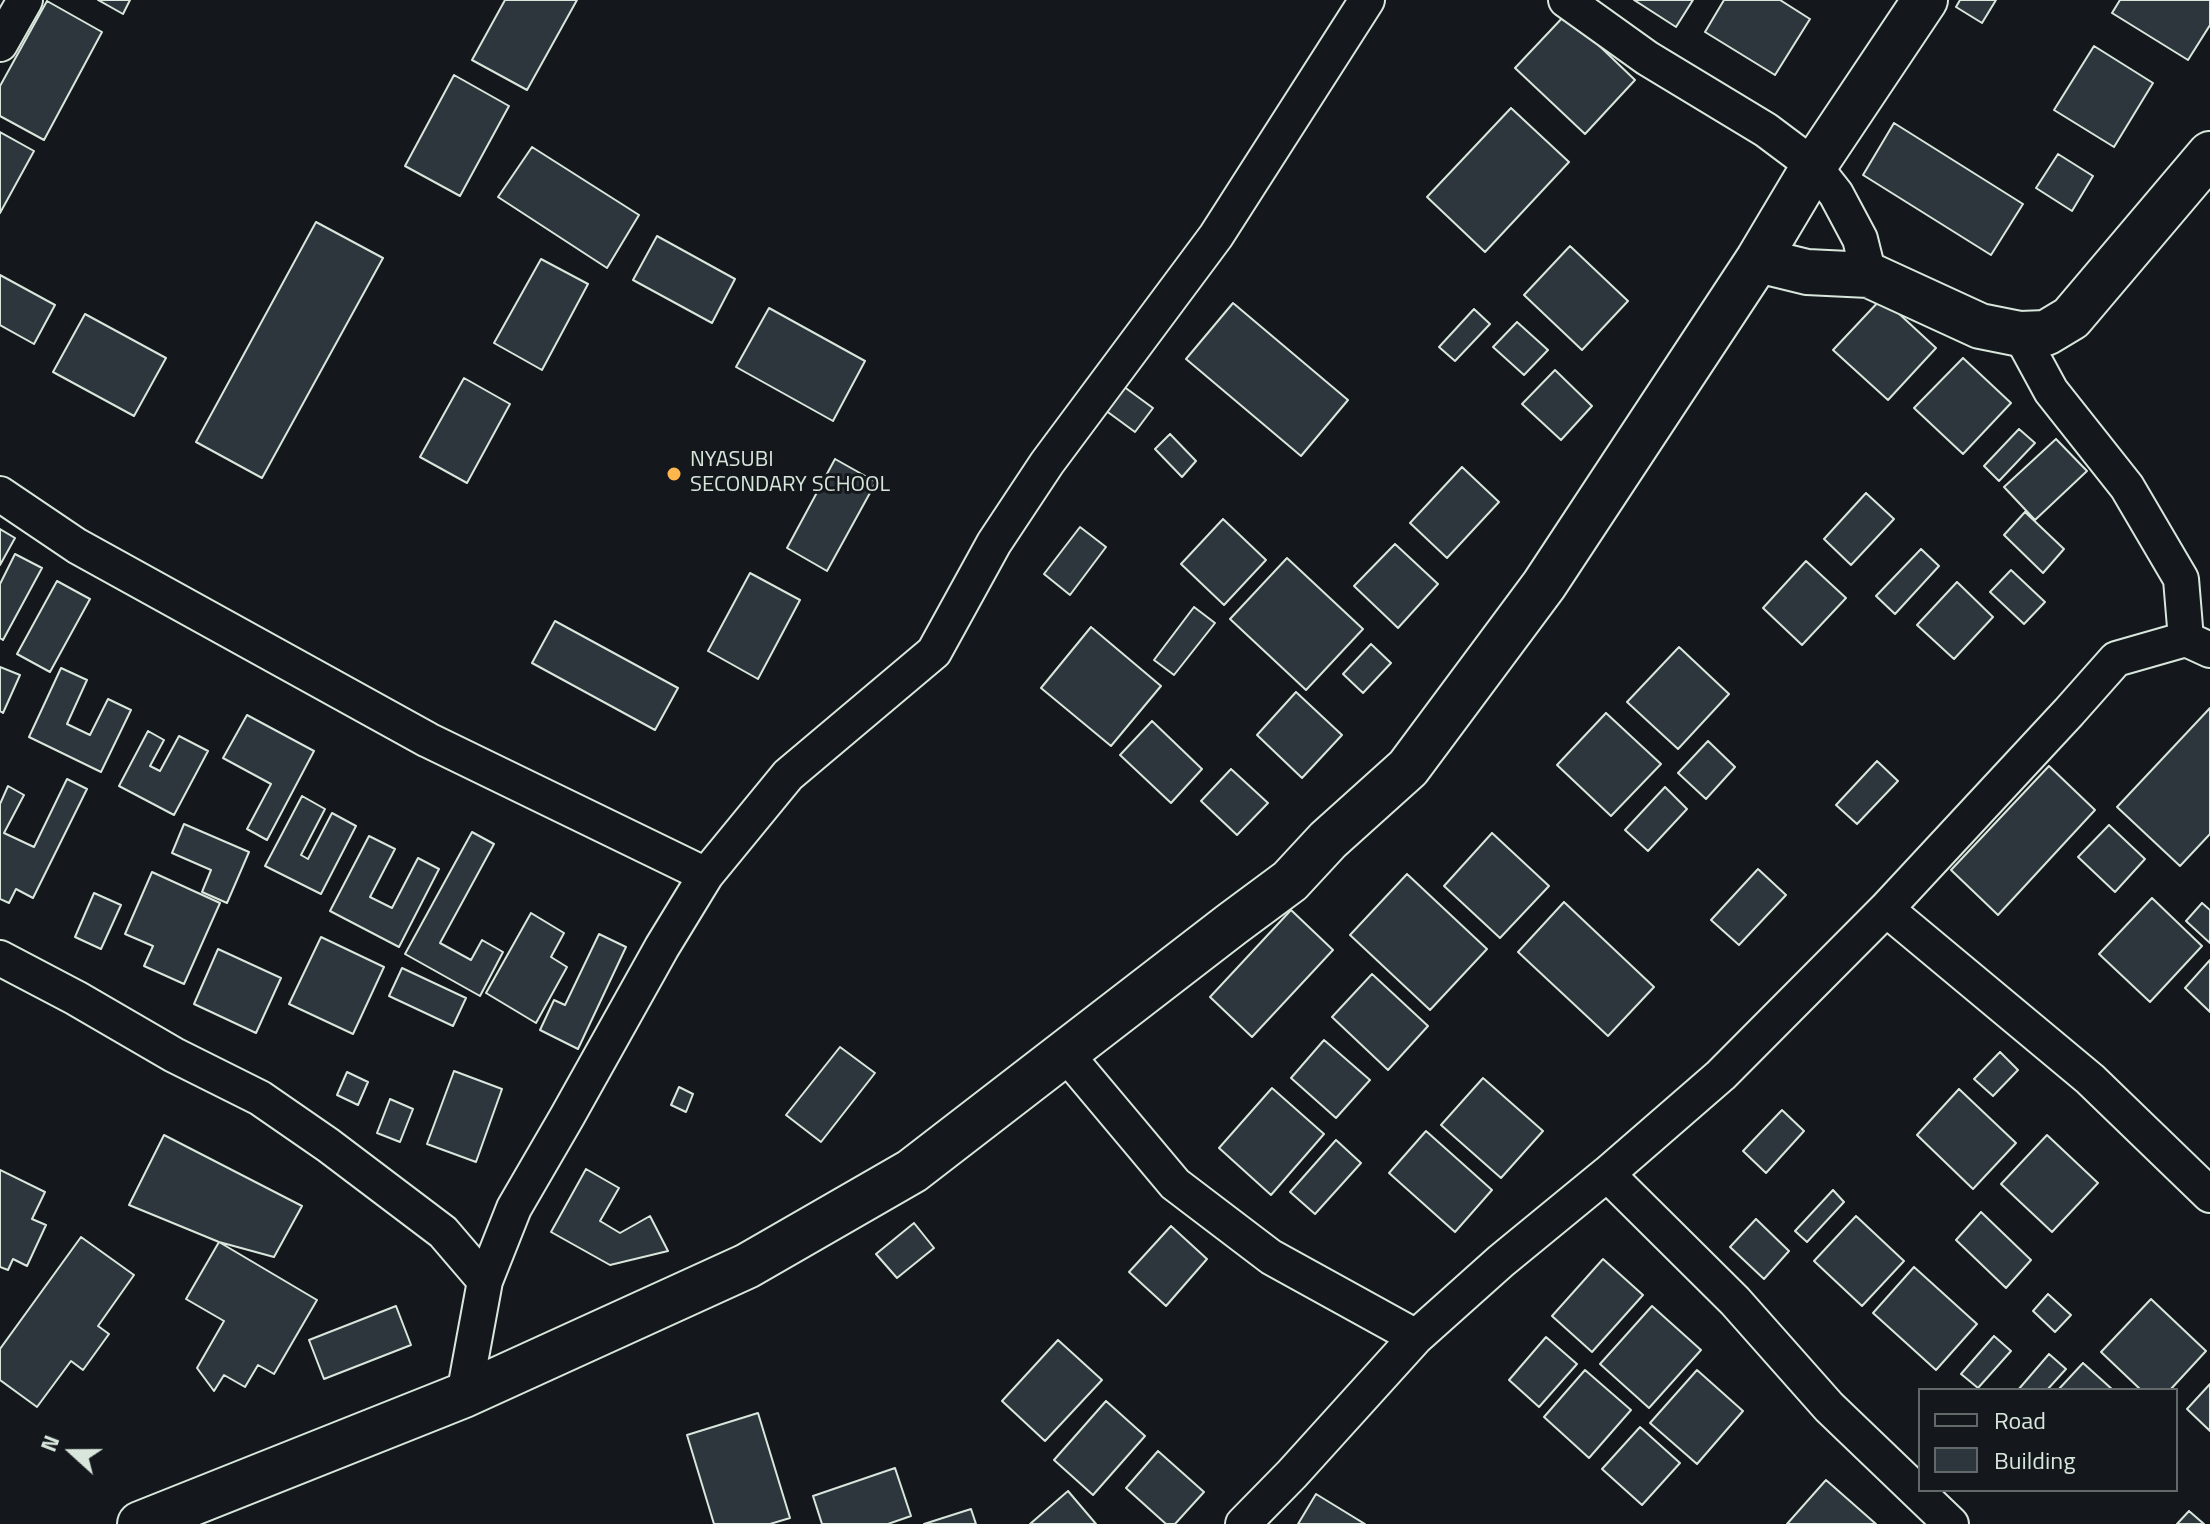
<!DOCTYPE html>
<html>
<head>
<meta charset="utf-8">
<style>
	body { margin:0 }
	#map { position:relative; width:2210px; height:1524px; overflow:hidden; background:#14181c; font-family:"Titillium Web",sans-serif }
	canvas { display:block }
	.legend { position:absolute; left:1918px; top:1388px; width:260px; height:104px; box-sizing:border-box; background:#14181c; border:2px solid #626a69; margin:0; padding:10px 14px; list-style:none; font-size:24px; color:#d8e6dc }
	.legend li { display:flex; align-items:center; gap:16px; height:40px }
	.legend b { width:40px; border:2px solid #626a69 }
	.north { position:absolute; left:32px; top:1412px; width:80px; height:80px; -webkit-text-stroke:6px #14181c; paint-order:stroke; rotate:291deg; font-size:22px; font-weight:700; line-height:32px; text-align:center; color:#d8e6dc }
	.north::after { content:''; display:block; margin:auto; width:28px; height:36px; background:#d8e6dc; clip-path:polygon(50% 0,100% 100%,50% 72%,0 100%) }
</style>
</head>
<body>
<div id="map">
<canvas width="2210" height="1524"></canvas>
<ul class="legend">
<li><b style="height:10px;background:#14181c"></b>Road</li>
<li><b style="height:22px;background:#2c363c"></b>Building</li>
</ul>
<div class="north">N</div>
</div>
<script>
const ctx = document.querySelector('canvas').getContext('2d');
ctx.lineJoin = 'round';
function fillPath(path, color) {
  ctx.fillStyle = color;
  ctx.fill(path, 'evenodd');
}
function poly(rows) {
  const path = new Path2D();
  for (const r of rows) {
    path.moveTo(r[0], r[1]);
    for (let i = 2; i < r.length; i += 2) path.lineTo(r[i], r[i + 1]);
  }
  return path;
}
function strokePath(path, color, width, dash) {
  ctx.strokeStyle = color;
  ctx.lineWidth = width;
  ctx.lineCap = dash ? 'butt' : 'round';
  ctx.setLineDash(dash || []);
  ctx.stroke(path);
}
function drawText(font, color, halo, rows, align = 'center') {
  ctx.font = font + ' "Titillium Web",sans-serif';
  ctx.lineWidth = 6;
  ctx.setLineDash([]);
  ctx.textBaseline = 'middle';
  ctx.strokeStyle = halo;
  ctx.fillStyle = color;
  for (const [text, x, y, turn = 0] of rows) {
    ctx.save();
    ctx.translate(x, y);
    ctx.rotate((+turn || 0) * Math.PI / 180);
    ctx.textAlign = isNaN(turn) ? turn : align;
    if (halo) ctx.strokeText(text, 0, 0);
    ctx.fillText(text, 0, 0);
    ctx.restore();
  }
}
const building = poly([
	[98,0,130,0,123,14,98,0],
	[505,0,577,0,527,90,472,60,505,0],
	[1634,0,1693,0,1676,27,1634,0],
	[1724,0,1780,0,1810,19,1775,75,1705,32,1724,0],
	[1960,0,1996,0,1982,23,1956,7,1960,0],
	[2120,0,2210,0,2210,25,2188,60,2112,13,2120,0],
	[47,1,102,32,44,140,0,116,0,86,47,1],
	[1566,14,1635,80,1585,134,1515,68,1566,14],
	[2094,46,2153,83,2114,147,2054,110,2094,46],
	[454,75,509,106,460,196,405,166,454,75],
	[1511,108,1569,162,1485,252,1427,197,1511,108],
	[1894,123,2023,204,1991,255,1863,175,1894,123],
	[0,132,34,151,0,213,0,132],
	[532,147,639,215,607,268,498,197,532,147],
	[2058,154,2093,176,2072,211,2036,188,2058,154],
	[316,222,383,258,262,478,196,442,316,222],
	[657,236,735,279,712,323,633,280,657,236],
	[1570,246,1628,301,1582,350,1524,295,1570,246],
	[541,259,588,284,542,370,494,343,541,259],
	[0,275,55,305,34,344,0,325,0,275],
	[1882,298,1936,348,1888,400,1833,350,1882,298],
	[1233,303,1348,400,1301,456,1186,359,1233,303],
	[769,308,865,361,833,421,736,367,769,308],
	[1474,309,1490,324,1455,361,1439,347,1474,309],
	[85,314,166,358,134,416,53,372,85,314],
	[1517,322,1548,350,1524,375,1493,347,1517,322],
	[1963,358,2011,403,1963,454,1914,408,1963,358],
	[1555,370,1592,406,1561,440,1522,404,1555,370],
	[464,378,510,404,467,483,420,457,464,378],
	[1123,386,1153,408,1135,432,1105,410,1123,386],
	[2019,429,2035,443,1999,481,1984,466,2019,429],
	[1170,434,1196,461,1182,477,1155,449,1170,434],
	[2056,439,2087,471,2035,520,2004,487,2056,439],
	[835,459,876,482,827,571,787,548,835,459],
	[1462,467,1499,502,1447,558,1410,523,1462,467],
	[1866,493,1894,519,1851,565,1824,539,1866,493],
	[2025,512,2064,549,2043,573,2004,535,2025,512],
	[1223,519,1266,560,1224,605,1181,564,1223,519],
	[1080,527,1106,547,1070,595,1044,574,1080,527],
	[0,529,15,538,0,565,0,529],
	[1395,544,1438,584,1398,628,1354,586,1395,544],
	[1921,549,1939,566,1895,614,1876,596,1921,549],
	[15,554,42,568,3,640,0,638,0,584,15,554],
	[1287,558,1363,629,1306,690,1230,619,1287,558],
	[1806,561,1846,598,1802,645,1763,608,1806,561],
	[2011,570,2045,602,2024,624,1990,592,2011,570],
	[750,573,800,600,758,679,708,651,750,573],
	[57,581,90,599,50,672,17,654,57,581],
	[1957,582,1993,617,1954,659,1917,625,1957,582],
	[1194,607,1215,623,1174,675,1154,660,1194,607],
	[555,621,678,688,655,730,532,663,555,621],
	[1091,627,1161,686,1111,746,1041,688,1091,627],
	[1371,644,1391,663,1363,693,1343,674,1371,644],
	[1679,647,1729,694,1678,749,1627,702,1679,647],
	[0,667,20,675,3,713,0,711,0,667],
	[61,668,87,680,67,724,90,735,108,699,131,710,101,772,29,737,61,668],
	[1296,692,1342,735,1302,778,1257,735,1296,692],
	[2210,708,2210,834,2180,866,2117,807,2210,708],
	[1606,713,1661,764,1611,816,1557,765,1606,713],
	[247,715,314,751,267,840,247,829,271,784,223,758,247,715],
	[1152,721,1202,769,1171,803,1120,755,1152,721],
	[148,731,164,740,150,766,160,771,179,736,208,751,174,815,119,786,148,731],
	[1708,741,1735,767,1706,799,1678,773,1708,741],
	[1877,761,1898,781,1857,824,1836,805,1877,761],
	[2049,766,2095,810,1998,915,1951,870,2049,766],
	[1231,769,1268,803,1237,835,1201,801,1231,769],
	[67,779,87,789,33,898,16,889,9,903,0,899,0,804,8,786,24,795,4,833,34,847,67,779],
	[1665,787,1687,809,1648,851,1625,830,1665,787],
	[302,796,325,809,301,855,308,859,332,813,356,826,321,894,265,866,302,796],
	[184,824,249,852,227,903,202,892,211,870,172,853,184,824],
	[2109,825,2145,859,2115,892,2078,857,2109,825],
	[472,832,494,844,440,943,471,960,482,940,503,952,480,996,405,954,472,832],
	[1492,833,1549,886,1500,938,1444,886,1492,833],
	[369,836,395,849,370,897,392,908,418,858,439,869,399,947,330,911,369,836],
	[1758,869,1786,895,1739,945,1711,920,1758,869],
	[152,872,220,903,184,984,144,966,153,946,125,934,152,872],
	[1407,874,1487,949,1430,1010,1350,935,1407,874],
	[94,893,121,905,101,949,75,937,94,893],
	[2152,898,2202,946,2150,1002,2099,954,2152,898],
	[1564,902,1654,987,1608,1036,1518,952,1564,902],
	[2202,903,2210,910,2210,943,2186,921,2202,903],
	[1291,910,1333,950,1252,1037,1210,997,1291,910],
	[531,913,564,933,551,957,567,967,536,1023,486,993,531,913],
	[599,934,626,947,578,1049,540,1030,554,1000,565,1005,599,934],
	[321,937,384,967,353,1034,289,1004,321,937],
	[218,949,281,978,256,1033,194,1004,218,949],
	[2210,960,2210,1012,2185,988,2210,960],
	[402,968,466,998,453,1026,389,996,402,968],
	[1372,974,1428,1026,1388,1070,1332,1017,1372,974],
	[1324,1040,1370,1080,1336,1118,1291,1078,1324,1040],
	[840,1047,875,1073,821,1142,786,1115,840,1047],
	[2000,1052,2018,1070,1993,1096,1974,1079,2000,1052],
	[454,1071,502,1089,476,1162,427,1144,454,1071],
	[347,1072,368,1082,358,1105,337,1095,347,1072],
	[1483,1078,1543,1131,1501,1178,1441,1125,1483,1078],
	[679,1087,693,1094,686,1112,671,1105,679,1087],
	[1272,1088,1324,1134,1271,1195,1219,1148,1272,1088],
	[1959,1089,2016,1143,1973,1189,1917,1135,1959,1089],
	[390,1099,413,1109,400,1142,377,1133,390,1099],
	[1782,1110,1804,1131,1766,1173,1743,1151,1782,1110],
	[1426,1131,1492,1190,1455,1232,1389,1173,1426,1131],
	[164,1135,302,1206,274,1257,219,1242,129,1205,164,1135],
	[2047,1135,2098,1183,2052,1232,2001,1184,2047,1135],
	[1336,1140,1361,1163,1315,1214,1290,1192,1336,1140],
	[586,1169,619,1188,600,1221,620,1233,650,1216,668,1251,610,1265,551,1232,586,1169],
	[0,1170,45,1192,32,1219,46,1225,27,1266,13,1259,8,1270,0,1267,0,1170],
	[1833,1190,1844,1202,1807,1242,1795,1231,1833,1190],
	[1981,1212,2031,1260,2006,1288,1956,1240,1981,1212],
	[1856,1216,1904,1261,1862,1306,1814,1261,1856,1216],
	[1756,1219,1789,1251,1764,1279,1730,1247,1756,1219],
	[914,1223,934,1248,897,1278,876,1254,914,1223],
	[1171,1226,1207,1259,1166,1306,1129,1272,1171,1226],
	[81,1237,134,1275,98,1326,109,1334,83,1370,71,1361,37,1407,0,1380,0,1349,81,1237],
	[219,1242,317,1300,274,1374,258,1365,245,1387,224,1375,214,1391,197,1368,224,1321,186,1299,219,1242],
	[1603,1259,1643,1295,1592,1352,1552,1316,1603,1259],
	[1914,1267,1977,1324,1936,1370,1873,1313,1914,1267],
	[2048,1294,2071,1315,2055,1332,2033,1311,2048,1294],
	[2151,1299,2206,1351,2170,1390,2141,1390,2101,1352,2151,1299],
	[396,1306,411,1345,324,1379,309,1340,396,1306],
	[1652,1306,1701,1350,1649,1408,1600,1364,1652,1306],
	[1994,1336,2011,1351,1978,1388,1961,1374,1994,1336],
	[1546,1337,1577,1364,1539,1407,1509,1380,1546,1337],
	[1058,1340,1102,1380,1045,1441,1002,1401,1058,1340],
	[2049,1354,2066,1369,2047,1390,2018,1390,2049,1354],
	[2083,1363,2113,1390,2058,1390,2083,1363],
	[1585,1370,1631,1410,1589,1458,1544,1417,1585,1370],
	[1697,1370,1743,1411,1697,1464,1650,1423,1697,1370],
	[2210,1384,2210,1431,2187,1409,2210,1384],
	[1106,1401,1145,1436,1093,1495,1054,1460,1106,1401],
	[758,1413,790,1518,770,1524,714,1524,687,1435,758,1413],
	[1640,1427,1680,1463,1642,1505,1602,1469,1640,1427],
	[1158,1451,1204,1492,1175,1524,1166,1524,1126,1488,1158,1451],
	[895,1468,911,1516,888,1524,822,1524,813,1496,895,1468],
	[1826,1480,1876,1524,1787,1524,1826,1480],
	[1068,1491,1096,1524,1030,1524,1068,1491],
	[1316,1494,1365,1524,1298,1524,1316,1494],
	[971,1509,976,1524,924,1524,971,1509],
	[2189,1511,2204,1524,2177,1524,2189,1511]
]);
const street = poly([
	[1566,0,1647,58,1766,130,1814,166,1836,194,1860,239,1869,275],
	[0,44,25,0],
	[2020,334,2051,391,2127,487,2181,579,2186,639],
	[0,494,77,546,428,740,706,875],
	[1886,909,2090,1079,2210,1195],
	[0,958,76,998,174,1055,260,1098,328,1145,443,1232,485,1281],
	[1065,1053,1175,1184,1271,1257,1416,1337],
	[1607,1174,1735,1301,1829,1407,1951,1524],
	[464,1395,485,1281,514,1208,568,1115,662,947,706,875,788,775,934,652,994,543,1047,463,1216,236,1367,0],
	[1243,1524,1292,1474,1416,1337,1501,1261,1607,1174,1721,1075,1886,909,2069,712,2116,659,2186,639,2210,650]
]);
const secondary = poly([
	[1758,260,1807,272,1869,275,1980,326,2020,334,2046,333,2071,318,2210,154],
	[140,1524,464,1395,747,1266,912,1171,1232,924,1290,881,1328,840,1408,768,1544,585,1758,260,1814,166,1925,0]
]);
const markers = [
	[674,474,8,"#ffb74d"]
];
const poiNames = [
	["NYASUBI",690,461],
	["SECONDARY SCHOOL",690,486]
];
fillPath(building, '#2c363c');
strokePath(building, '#d8e6dc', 2);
strokePath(street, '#d8e6dc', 38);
strokePath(secondary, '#d8e6dc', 48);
strokePath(street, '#14181c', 34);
strokePath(secondary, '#14181c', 44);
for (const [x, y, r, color] of markers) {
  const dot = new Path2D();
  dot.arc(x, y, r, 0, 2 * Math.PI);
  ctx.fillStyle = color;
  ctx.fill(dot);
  strokePath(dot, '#14181c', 3);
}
drawText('22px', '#d8e6dc', '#14181c', poiNames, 'left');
</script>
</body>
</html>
